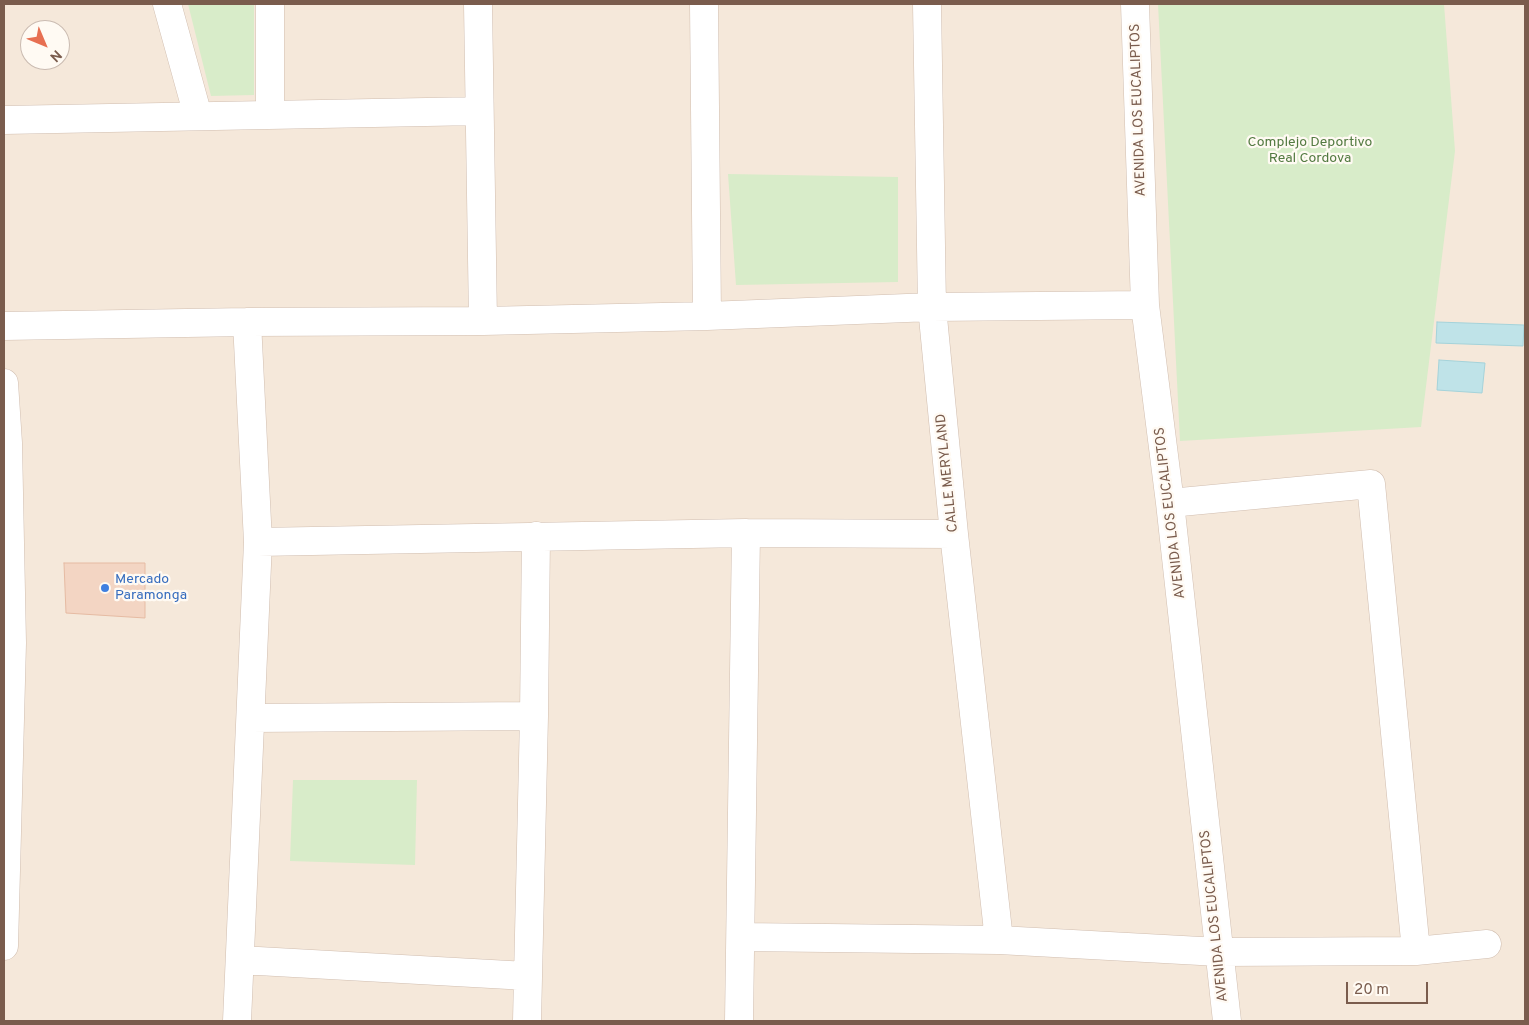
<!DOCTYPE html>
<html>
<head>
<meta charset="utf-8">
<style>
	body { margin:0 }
	#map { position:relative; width:1529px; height:1025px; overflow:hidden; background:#fdf6ec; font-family:Overpass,sans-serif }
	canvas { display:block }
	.frame { position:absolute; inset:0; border:5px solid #7a5c4d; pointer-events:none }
	.north { position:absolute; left:20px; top:20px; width:50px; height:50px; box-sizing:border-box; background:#fffaf3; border:1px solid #cabbb1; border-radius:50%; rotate:135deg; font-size:14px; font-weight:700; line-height:20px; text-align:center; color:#7a5c4d }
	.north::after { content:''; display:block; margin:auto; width:18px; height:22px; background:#e76f51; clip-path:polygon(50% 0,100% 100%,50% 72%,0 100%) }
	.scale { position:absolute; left:1346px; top:982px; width:82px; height:22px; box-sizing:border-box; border:2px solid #7a5c4d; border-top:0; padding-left:6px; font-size:15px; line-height:18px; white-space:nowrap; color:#7a5c4d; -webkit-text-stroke:4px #fffaf3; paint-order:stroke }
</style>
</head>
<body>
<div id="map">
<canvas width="1529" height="1025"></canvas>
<div class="frame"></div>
<div class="north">N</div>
<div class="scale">20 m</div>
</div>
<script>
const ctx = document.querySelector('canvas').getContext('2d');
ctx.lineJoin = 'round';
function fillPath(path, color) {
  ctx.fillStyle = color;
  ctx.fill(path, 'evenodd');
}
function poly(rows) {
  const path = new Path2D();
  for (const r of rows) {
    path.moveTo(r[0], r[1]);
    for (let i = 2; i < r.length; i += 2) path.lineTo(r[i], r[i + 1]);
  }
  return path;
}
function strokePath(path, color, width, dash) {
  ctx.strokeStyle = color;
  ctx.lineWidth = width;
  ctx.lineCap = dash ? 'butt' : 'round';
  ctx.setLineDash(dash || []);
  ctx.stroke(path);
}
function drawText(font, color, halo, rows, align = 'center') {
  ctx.font = font + ' Overpass,sans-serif';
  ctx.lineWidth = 4.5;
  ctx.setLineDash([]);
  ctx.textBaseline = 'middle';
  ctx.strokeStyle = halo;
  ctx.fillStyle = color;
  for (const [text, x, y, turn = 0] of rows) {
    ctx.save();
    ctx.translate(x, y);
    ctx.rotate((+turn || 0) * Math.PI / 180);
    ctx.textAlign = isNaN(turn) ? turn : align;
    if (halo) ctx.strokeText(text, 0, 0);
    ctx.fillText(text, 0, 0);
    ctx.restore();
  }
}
const residential = poly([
	[4,4,1525,4,1525,1021,4,1021],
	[30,30,60,30,60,60,30,60]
]);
const green = poly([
	[188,4,254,4,254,95,211,96],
	[1158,4,1444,4,1455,151,1421,427,1180,441],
	[728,174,898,177,898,282,736,285],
	[293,780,417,780,415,865,290,861]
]);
const water = poly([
	[1437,322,1524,325,1523,346,1436,343,1437,322],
	[1439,360,1485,363,1482,393,1437,390,1439,360]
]);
const building = poly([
	[64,563,145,563,145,618,66,613,64,563]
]);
const minor = poly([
	[167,4,198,116],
	[270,4,270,115],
	[478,4,483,321],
	[704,4,707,316],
	[927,4,932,307,954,534,999,940],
	[1135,4,1145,305,1170,503,1227,1021],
	[4,120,479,111],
	[4,326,247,322,483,321,707,316,932,307,1145,305],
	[4,383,8,443,12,643,4,946],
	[1170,503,1371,484,1416,951],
	[258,542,746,533,954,534],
	[251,718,534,716],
	[741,937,999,940,1219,952,1416,951,1487,944],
	[240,960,527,976],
	[237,1021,258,542,247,322],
	[527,1021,534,716,536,536],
	[739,1021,746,533]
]);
const markers = [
	[105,588,5,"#3f7fe0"]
];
const streetNames = [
	["AVENIDA LOS EUCALIPTOS",1139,110,-92],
	["CALLE MERYLAND",948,473,-96],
	["AVENIDA LOS EUCALIPTOS",1171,513,-97],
	["AVENIDA LOS EUCALIPTOS",1215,916,-96]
];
const parkNames = [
	["Complejo Deportivo",1310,143],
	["Real Cordova",1310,159]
];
const shopNames = [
	["Mercado",115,580],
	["Paramonga",115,596]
];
fillPath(residential, '#f5e8da');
fillPath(green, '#d8ecc9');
fillPath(water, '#bfe3e8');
strokePath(water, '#a5d3da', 1);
fillPath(building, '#f3d5c3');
strokePath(building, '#e6bba3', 1);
strokePath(minor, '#d1beb0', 29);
strokePath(minor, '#fff', 28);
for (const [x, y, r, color] of markers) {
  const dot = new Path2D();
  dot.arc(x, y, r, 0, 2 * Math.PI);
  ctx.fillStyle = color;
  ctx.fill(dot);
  strokePath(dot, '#fffaf3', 2);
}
drawText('14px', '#7a5c4d', '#fffaf3', streetNames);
drawText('14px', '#537a41', '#fffaf3', parkNames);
drawText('14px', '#366cbe', '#fffaf3', shopNames, 'left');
</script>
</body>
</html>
